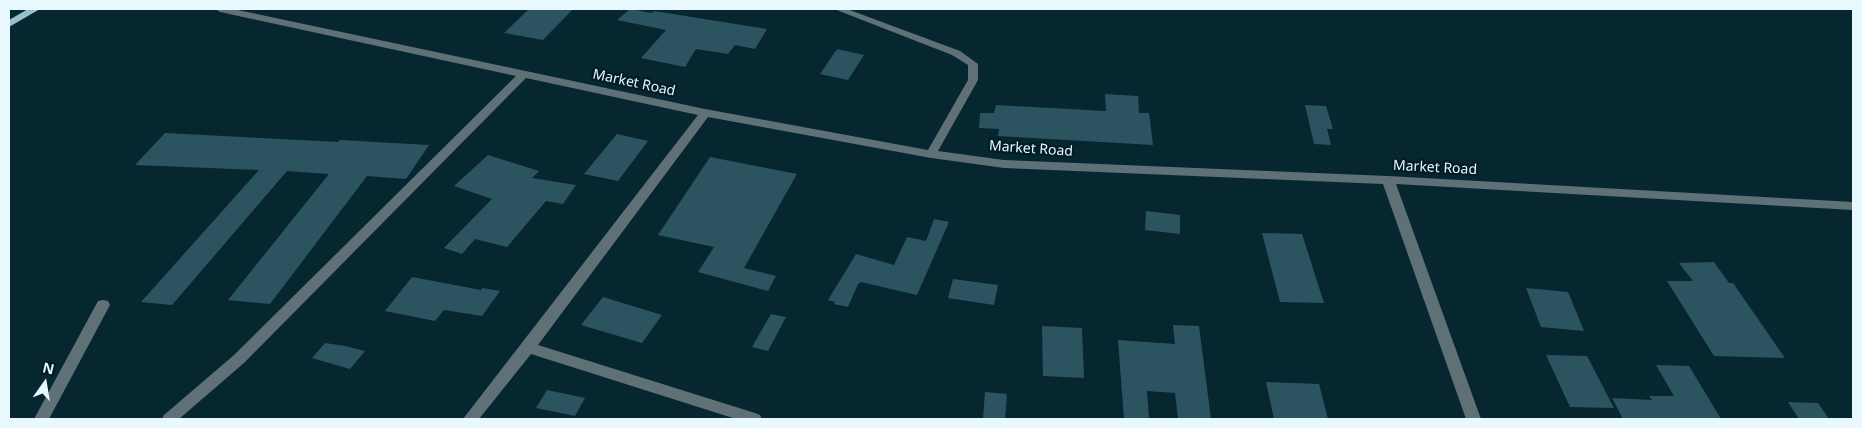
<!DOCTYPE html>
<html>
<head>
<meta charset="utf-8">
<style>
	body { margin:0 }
	#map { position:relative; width:1862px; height:428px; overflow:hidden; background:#072730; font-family:"Noto Sans",sans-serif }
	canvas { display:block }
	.frame { position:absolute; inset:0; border:10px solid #e7f8fe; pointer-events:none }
	.north { position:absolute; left:20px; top:358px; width:50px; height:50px; -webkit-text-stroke:4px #001d26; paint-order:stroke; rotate:13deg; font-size:14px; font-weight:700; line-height:20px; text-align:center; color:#e7f8fe }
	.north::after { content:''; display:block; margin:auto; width:18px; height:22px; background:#e7f8fe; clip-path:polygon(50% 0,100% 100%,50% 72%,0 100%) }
</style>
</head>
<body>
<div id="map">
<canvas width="1862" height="428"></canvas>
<div class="frame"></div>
<div class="north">N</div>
</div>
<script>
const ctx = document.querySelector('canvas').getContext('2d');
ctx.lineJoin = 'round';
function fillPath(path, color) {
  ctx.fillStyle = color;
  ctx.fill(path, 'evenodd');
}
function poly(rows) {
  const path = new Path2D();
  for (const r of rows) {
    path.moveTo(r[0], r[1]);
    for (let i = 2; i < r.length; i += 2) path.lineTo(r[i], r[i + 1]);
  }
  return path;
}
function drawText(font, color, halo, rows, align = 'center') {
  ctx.font = font + ' "Noto Sans",sans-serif';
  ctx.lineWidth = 4.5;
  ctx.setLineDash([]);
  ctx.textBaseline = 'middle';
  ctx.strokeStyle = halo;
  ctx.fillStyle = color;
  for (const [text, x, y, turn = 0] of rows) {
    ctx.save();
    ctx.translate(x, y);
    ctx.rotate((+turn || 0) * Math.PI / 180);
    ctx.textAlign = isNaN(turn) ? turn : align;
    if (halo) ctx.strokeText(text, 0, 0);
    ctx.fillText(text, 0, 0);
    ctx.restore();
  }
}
const building = poly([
	[529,9,573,9,543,40,504,33],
	[630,9,652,13,654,11,767,29,755,49,735,45,728,54,696,49,685,67,641,58,666,30,617,20],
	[837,49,864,55,848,80,820,74],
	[1105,94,1138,96,1139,113,1149,113,1153,145,998,136,999,129,979,128,980,113,994,113,996,105,1106,111],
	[1305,105,1326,106,1333,129,1327,129,1331,145,1314,144],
	[165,133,338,142,340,140,429,145,406,179,367,176,270,304,228,300,329,174,287,171,172,305,141,302,259,170,135,165],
	[617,134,648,141,618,181,584,174],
	[488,155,539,171,532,178,576,185,563,204,546,201,507,247,475,239,462,254,444,248,492,199,454,186],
	[710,157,797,174,744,268,776,276,768,291,698,272,714,247,658,235],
	[1146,211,1180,215,1180,234,1145,230],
	[934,219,949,222,917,295,861,282,858,284,848,307,834,304,835,302,828,300,856,254,894,265,907,237,926,241],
	[1262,233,1302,234,1324,303,1280,302],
	[1714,262,1729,283,1733,283,1785,358,1714,356,1667,281,1693,281,1679,263],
	[412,277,481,290,482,288,500,291,482,316,444,310,435,321,385,311],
	[953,279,998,285,994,305,948,298],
	[1526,288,1568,292,1584,331,1541,327],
	[603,297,662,315,642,343,581,325],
	[771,314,786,317,768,351,752,347],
	[1173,325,1199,326,1211,419,1178,419,1175,393,1147,391,1149,419,1124,419,1118,340,1175,344],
	[1042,326,1082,328,1084,378,1043,376],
	[325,343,345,346,365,351,350,369,312,358],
	[1546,355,1587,356,1614,408,1570,407],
	[1656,365,1689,366,1721,419,1623,419,1612,398,1652,400,1649,396,1674,396],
	[1266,382,1319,384,1328,419,1274,419],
	[547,390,585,398,575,416,536,408],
	[985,392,1007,394,1005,419,983,419],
	[1788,402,1818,403,1829,419,1799,419]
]);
const minor = poly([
	[215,9,233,9,705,109,928,150,968,80,968,65,952,55,834,9,847,9,960,51,978,64,978,80,938,151,1004,160,1388,176,1853,202,1853,210,1396,184,1481,419,1466,419,1383,184,1004,168,931,158,708,117,538,345,755,413,760,415,762,419,736,419,531,354,479,419,463,419,698,115,526,78,244,363,179,419,162,419,164,415,234,355,516,76,220,12,215,9],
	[103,300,108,301,110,305,49,419,34,419,98,301,103,300]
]);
const major = poly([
	[28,9,40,9,9,27,9,20,28,9]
]);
const streetNames = [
	["Market Road",634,83,12],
	["Market Road",1031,149,4],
	["Market Road",1435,168,3]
];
fillPath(building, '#2c5460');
fillPath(minor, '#5f7076');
fillPath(major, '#9abecb');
drawText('14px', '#e7f8fe', '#001d26', streetNames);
</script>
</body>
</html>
